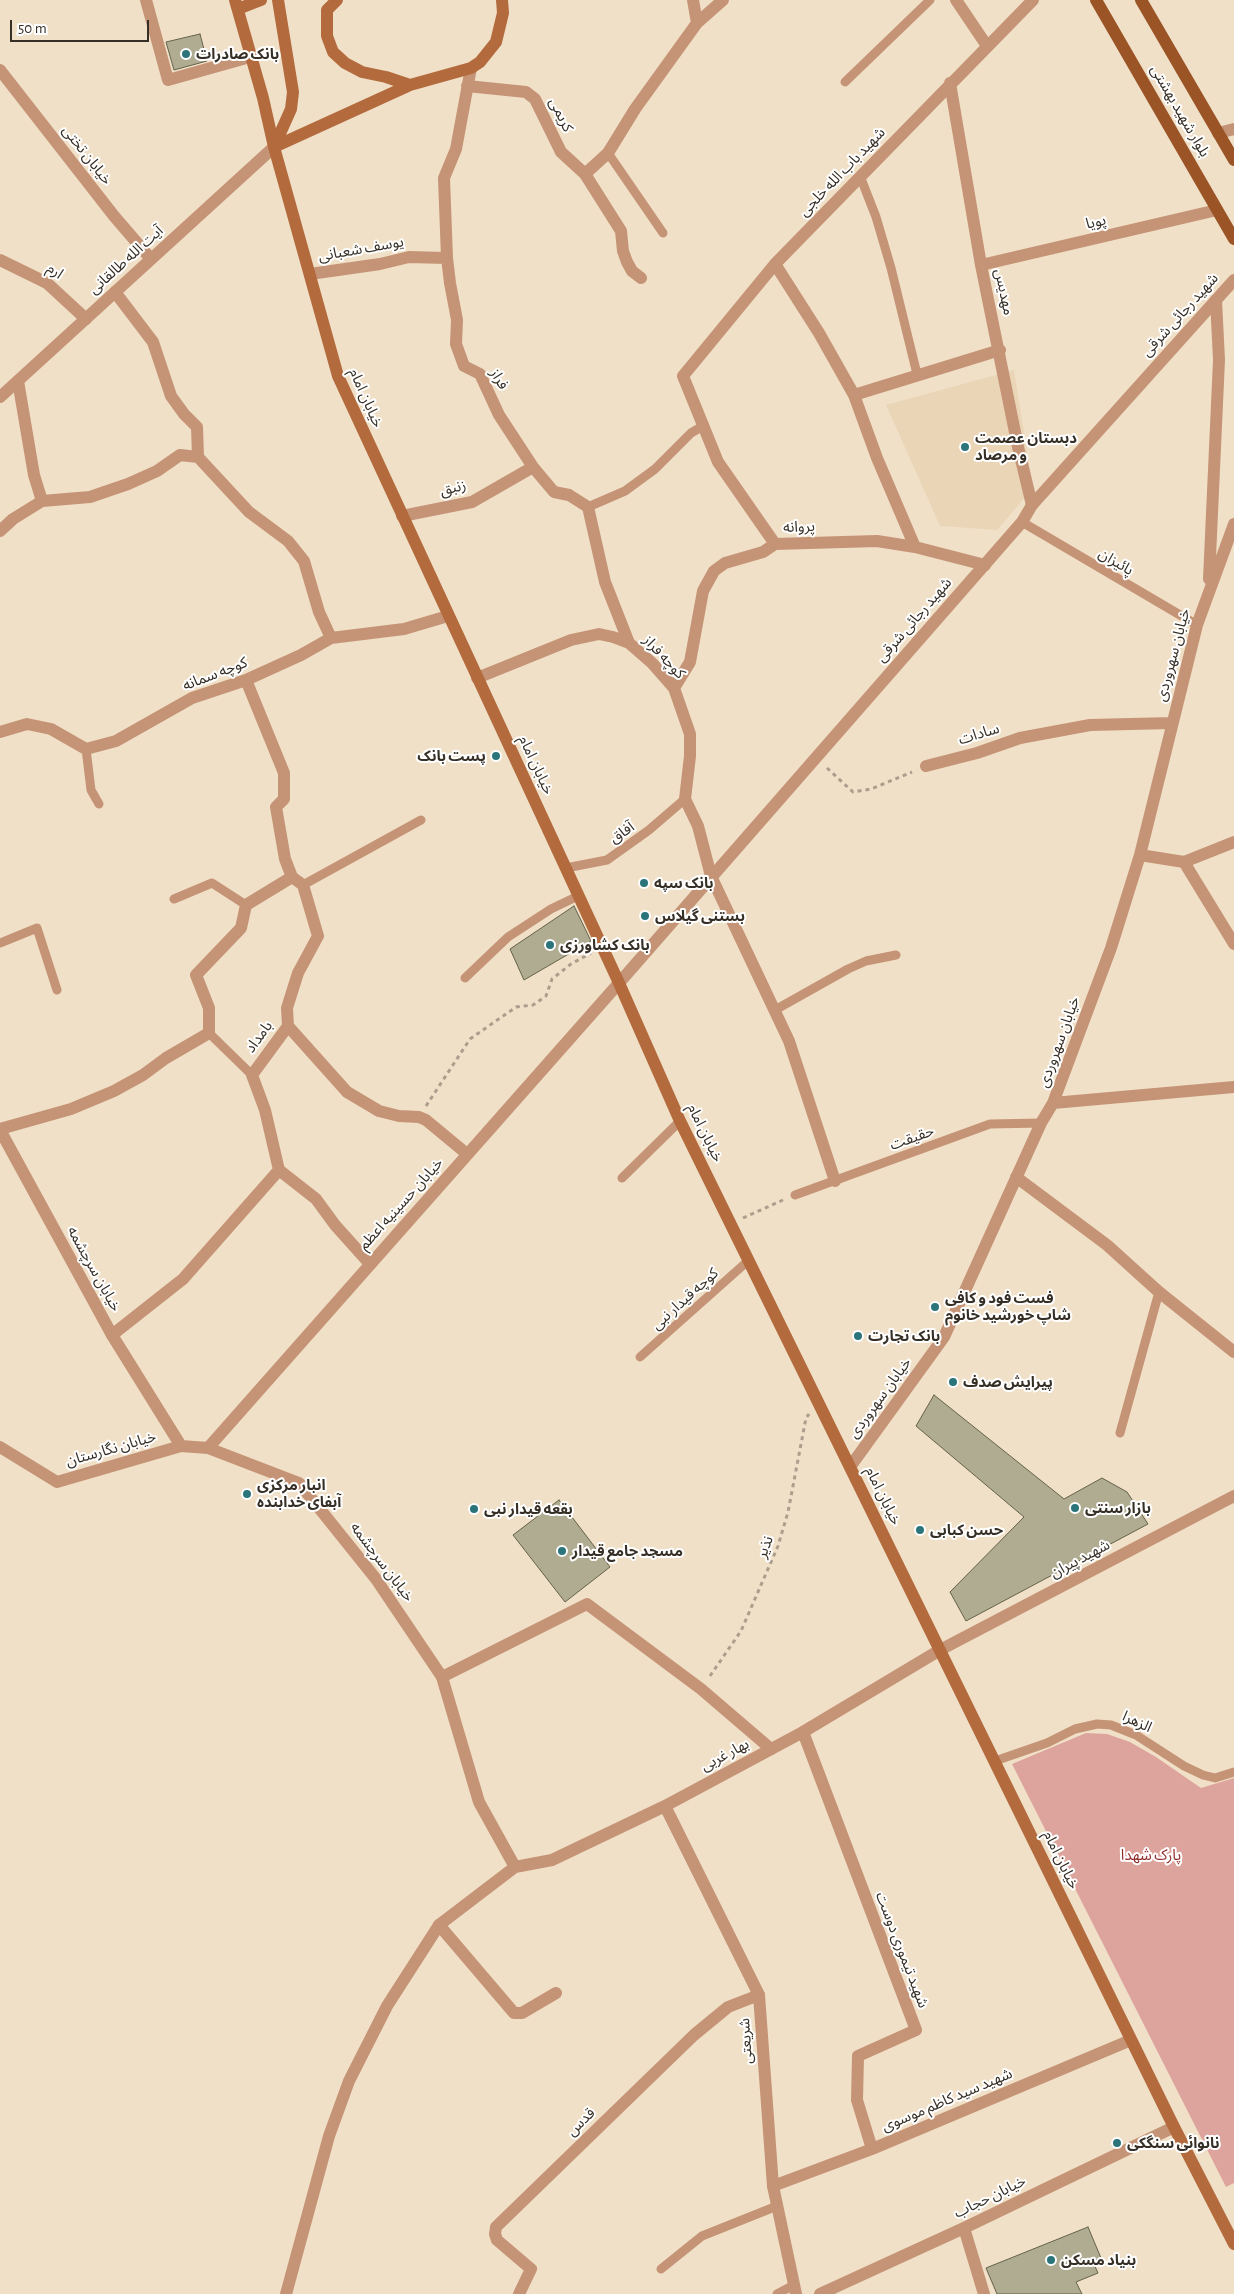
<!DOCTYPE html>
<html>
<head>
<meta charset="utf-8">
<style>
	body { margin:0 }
	#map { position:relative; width:1234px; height:2294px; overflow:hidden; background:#f1e0c8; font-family:"Alegreya Sans",sans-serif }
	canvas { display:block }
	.scale { position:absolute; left:10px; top:20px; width:139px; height:22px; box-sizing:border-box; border:2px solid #362f26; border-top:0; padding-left:6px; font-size:15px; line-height:18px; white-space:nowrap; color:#362f26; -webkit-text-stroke:4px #fff; paint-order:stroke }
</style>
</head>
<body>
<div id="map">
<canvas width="1234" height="2294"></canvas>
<div class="scale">50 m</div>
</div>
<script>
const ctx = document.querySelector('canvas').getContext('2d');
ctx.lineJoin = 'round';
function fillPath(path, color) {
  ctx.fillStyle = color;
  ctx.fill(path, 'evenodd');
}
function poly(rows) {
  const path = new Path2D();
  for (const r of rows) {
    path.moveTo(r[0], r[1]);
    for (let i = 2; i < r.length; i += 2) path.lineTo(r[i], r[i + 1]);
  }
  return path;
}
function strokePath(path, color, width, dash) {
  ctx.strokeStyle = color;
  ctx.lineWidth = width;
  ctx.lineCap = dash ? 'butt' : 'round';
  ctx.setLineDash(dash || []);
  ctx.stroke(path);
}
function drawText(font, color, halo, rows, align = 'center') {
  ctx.font = font + ' "Alegreya Sans","Noto Sans Arabic",sans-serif';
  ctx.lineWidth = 4;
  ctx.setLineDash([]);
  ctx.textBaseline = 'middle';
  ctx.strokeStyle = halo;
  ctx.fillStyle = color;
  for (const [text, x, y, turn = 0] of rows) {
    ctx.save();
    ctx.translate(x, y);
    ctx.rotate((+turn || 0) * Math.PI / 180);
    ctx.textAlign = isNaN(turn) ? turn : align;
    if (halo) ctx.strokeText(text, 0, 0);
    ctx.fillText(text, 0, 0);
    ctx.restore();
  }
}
const built = poly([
	[1014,370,1033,488,997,530,940,526,886,405]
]);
const green = poly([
	[1086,1733,1107,1734,1130,1742,1156,1757,1201,1788,1234,1778,1234,2183,1226,2187,1012,1764]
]);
const building = poly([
	[200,34,207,61,174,70,166,42,200,34],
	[574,906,591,941,524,980,510,949,574,906],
	[934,1395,1064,1499,1102,1478,1127,1492,1148,1524,966,1621,950,1592,1024,1517,916,1426,934,1395],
	[559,1500,610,1567,565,1602,513,1535,559,1500],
	[1088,2227,1101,2258,1093,2262,1098,2273,1076,2282,1082,2294,997,2294,986,2268,1088,2227]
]);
const path = poly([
	[827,768,853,792,871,789,912,772],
	[426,1106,470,1039,516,1007,533,1005,546,996,552,979,571,964,591,953],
	[743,1218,783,1200],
	[710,1676,741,1631,778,1546,788,1512,806,1418,809,1414]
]);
const service = poly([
	[845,82,930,0],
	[608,153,663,233],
	[860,176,876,217,891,268,917,374],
	[588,507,625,491,655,469,691,433,703,426],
	[1022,522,1197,625],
	[86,749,91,790,99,804],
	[566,868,607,860,649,830,685,799],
	[303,885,421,820],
	[174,899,212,883,246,905],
	[0,943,37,928,57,990],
	[465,978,508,937,551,909,578,896],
	[775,1010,848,969,866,961,896,955],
	[209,1033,252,1075],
	[622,1178,680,1121],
	[795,1195,990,1124,1041,1123],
	[640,1357,749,1260],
	[1120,1433,1159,1292],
	[995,1761,1047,1743,1075,1729,1097,1724,1111,1725,1136,1735,1184,1766,1203,1775,1215,1778,1234,1772],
	[661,2269,702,2236,777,2206],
	[777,2294,794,2285]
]);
const minor = poly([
	[146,0,168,80,250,57],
	[693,0,697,23],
	[956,0,987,46],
	[471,68,456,149,444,178,447,258,450,283,457,320,456,344,464,366,480,374,499,415,533,467,554,492,569,495,588,507,605,582,629,643],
	[950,83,981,265,1018,447,1032,505],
	[467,86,526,92,535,99,561,152,585,174,608,153,635,109,697,23,723,0],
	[1218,133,1234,129],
	[585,174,621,231,623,251,627,262,632,271,641,278],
	[0,260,47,283,86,319],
	[775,264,819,333,854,395,877,458,915,547],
	[981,265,1217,210],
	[310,274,380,264,409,257,447,258],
	[115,292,153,342,171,396,184,414,197,427,198,457],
	[854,395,1000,350],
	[42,501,90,497,128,484,157,471,180,455,198,457,249,512,288,541,304,561,319,612,331,638],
	[402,516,472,502,533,467],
	[0,531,13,519,42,501,34,475,18,381],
	[775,544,718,462,683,376,775,264,1033,0],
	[1209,579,1219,360,1216,300],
	[477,678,571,640,599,634,613,637,629,643,652,663,674,688,690,734,690,756,685,799,698,826,711,876,789,1041,835,1181],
	[674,688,690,662,703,591,714,571,725,563,763,552,775,544,877,541,915,547,985,565],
	[0,732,27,724,51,729,86,749,116,741,192,698,246,680,301,655,331,638,404,629,448,616],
	[926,766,977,753,1020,738,1090,725,1172,723],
	[1140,855,1184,862,1234,944],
	[1184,862,1234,842],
	[288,1026,347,1092,379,1111,399,1116,419,1117,426,1120,467,1154],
	[1053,1103,1234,1087],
	[0,1129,71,1109,114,1091,143,1075,166,1058,209,1033,209,1008,196,975,241,928,246,905,292,877],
	[279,1170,316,1199,335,1225,370,1264],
	[1016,1177,1107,1245,1159,1292,1234,1352],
	[112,1335,183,1279,279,1170,265,1110,252,1075,288,1026,287,1008,298,973,318,936,303,885,292,877,285,859,276,807,284,799,284,773,246,680],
	[0,1447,57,1482,181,1446],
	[850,1467,944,1337,1041,1123,1053,1103,1111,948,1140,855,1197,625,1234,524],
	[442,1677,587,1604,701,1689,771,1749],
	[803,1732,916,2030,858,2056,857,2100,872,2149],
	[439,1925,514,2013,522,2013,556,1993],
	[773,2186,872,2149,1131,2040],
	[964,2228,984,2294],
	[519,2294,531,2269,497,2240,495,2234,496,2227,694,2035,728,2007,759,1995],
	[820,2294,964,2228,1174,2127]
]);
const tertiary = poly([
	[0,70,114,216,151,259],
	[0,397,274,147],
	[0,1130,112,1335,181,1446,208,1448,299,1483,376,1579,442,1677,479,1802,515,1867],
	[208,1448,619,983,1022,522,1032,505,1234,280],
	[665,1806,759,1995,773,2186,796,2294],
	[286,2294,329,2136,349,2081,387,2006,439,1925,515,1867,552,1860,665,1806,803,1732,940,1650,1234,1496]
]);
const secondary = poly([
	[235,0,263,98,274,147,338,376,619,983,680,1121,1174,2127,1234,2244],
	[337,0,327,10,327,36,333,52,345,63,362,72,386,77,410,85,471,68,480,62,496,42,503,13,502,0],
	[238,9,261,0],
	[274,147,291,109,293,92,278,0],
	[274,147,410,85]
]);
const primary = poly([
	[1096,0,1234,239],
	[1141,0,1234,160]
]);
const markers = [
	[186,54,5,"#2a747a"],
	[965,447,5,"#2a747a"],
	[496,756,5,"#2a747a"],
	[644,883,5,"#2a747a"],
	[645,916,5,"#2a747a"],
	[550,945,5,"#2a747a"],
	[935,1307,5,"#2a747a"],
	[858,1336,5,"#2a747a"],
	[953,1382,5,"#2a747a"],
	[247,1494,5,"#2a747a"],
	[1075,1508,5,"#2a747a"],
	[474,1509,5,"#2a747a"],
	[920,1530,5,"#2a747a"],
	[562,1551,5,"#2a747a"],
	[1117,2143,5,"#2a747a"],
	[1051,2260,5,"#2a747a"]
];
const poiNames = [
	["بانک صادرات",196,54],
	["دبستان عصمت",975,438],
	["و مرصاد",975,455],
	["پست بانک",486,756,"right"],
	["بانک سپه",654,883],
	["بستنی گیلاس",655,916],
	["بانک کشاورزی",560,945],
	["فست فود و کافی",945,1298],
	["شاپ خورشید خانوم",945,1315],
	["بانک تجارت",868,1336],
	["پیرایش صدف",963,1382],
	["انبار مرکزی",257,1485],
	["آبفای خدابنده",257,1502],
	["بازار سنتی",1085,1508],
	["بقعه قیدار نبی",484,1509],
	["حسن کبابی",930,1530],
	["مسجد جامع قیدار",572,1551],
	["نانوائی سنگکی",1127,2143],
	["بنیاد مسکن",1061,2260]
];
const streetNames = [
	["بلوار شهید بهشتی",1180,111,60],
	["کریمی",561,115,64],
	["خیابان تختی",87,155,52],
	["شهید باب الله خلجی",842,172,-46],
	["پویا",1096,222,-13],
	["یوسف شعبانی",361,249,-10],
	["آیت الله طالقانی",126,260,-42],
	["ارم",55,271,35],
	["مهدیس",1004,292,78],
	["شهید رجائی شرقی",1180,315,-48],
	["فراز",499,379,59],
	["خیابان امام",366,398,66],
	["زنبق",453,488,-14],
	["پروانه",799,527,-2],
	["پائیزان",1116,562,31],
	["شهید رجائی شرقی",914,620,-49],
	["خیابان سهروردی",1173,655,-75],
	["کوچه فراز",664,657,47],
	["کوچه سمانه",215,674,-21],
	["سادات",979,734,-17],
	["خیابان امام",536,765,65],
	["آفاق",622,833,-36],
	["بامداد",259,1037,-54],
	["خیابان سهروردی",1059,1042,-70],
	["خیابان امام",705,1133,64],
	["حقیقت",912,1138,-20],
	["خیابان حسینیه اعظم",401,1204,-48],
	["خیابان سرچشمه",94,1269,61],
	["کوچه قیدار نبی",685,1299,-42],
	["خیابان سهروردی",880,1398,-54],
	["خیابان نگارستان",111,1449,-16],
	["خیابان امام",883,1496,64],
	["نذیر",765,1547,-69],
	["شهید پیران",1080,1559,-28],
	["خیابان سرچشمه",382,1562,53],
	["الزهرا",1137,1722,25],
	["بهار غربی",725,1755,-28],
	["خیابان امام",1061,1860,64],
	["شهید تیموری دوست",902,1950,69],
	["شریعتی",746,2041,-94],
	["شهید سید کاظم موسوی",947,2100,-23],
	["قدس",581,2122,-44],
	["خیابان حجاب",990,2197,-26]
];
const parkNames = [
	["پارک شهدا",1151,1855]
];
fillPath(built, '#ead5b7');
fillPath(green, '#dda49e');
fillPath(building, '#afac92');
strokePath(building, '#64614a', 1);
strokePath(path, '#ac9e8c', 3, [4, 4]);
strokePath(service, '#c59476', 9);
strokePath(minor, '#c59476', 12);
strokePath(tertiary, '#c59476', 12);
strokePath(secondary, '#b36b3e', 12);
strokePath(primary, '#9a5426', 12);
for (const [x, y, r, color] of markers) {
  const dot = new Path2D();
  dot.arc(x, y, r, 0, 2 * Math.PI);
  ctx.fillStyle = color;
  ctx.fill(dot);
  strokePath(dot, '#fff', 2);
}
drawText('bold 15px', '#362f26', '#fff', poiNames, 'left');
drawText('15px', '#362f26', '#fff', streetNames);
drawText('15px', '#8f2e2a', '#fff', parkNames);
</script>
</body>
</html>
